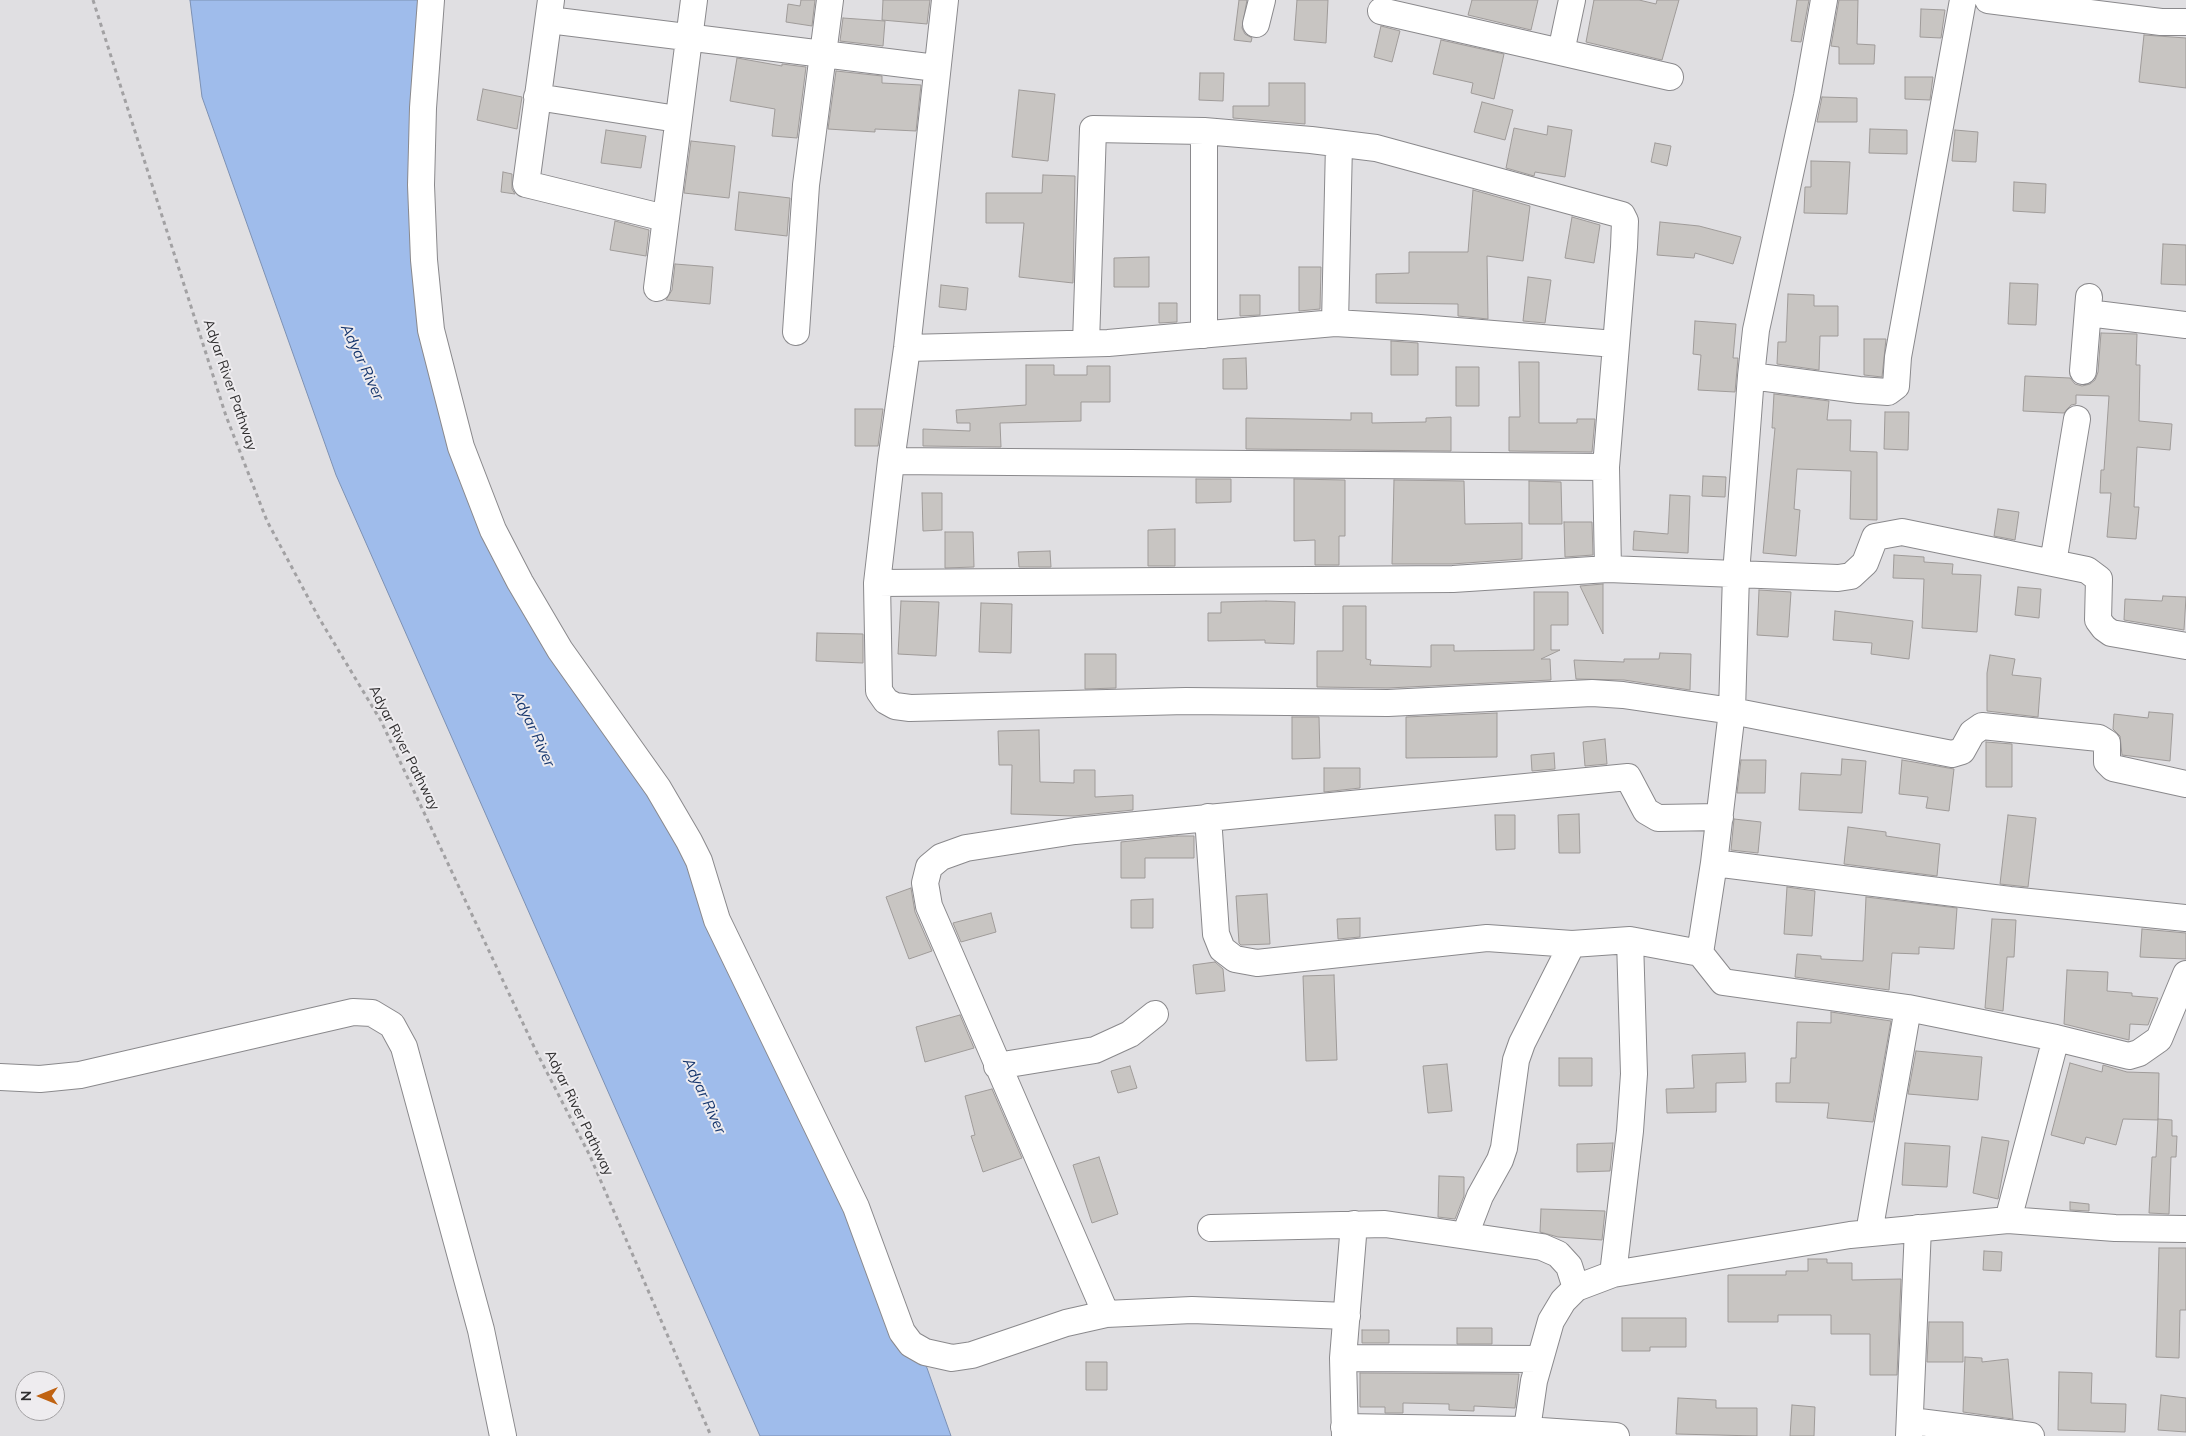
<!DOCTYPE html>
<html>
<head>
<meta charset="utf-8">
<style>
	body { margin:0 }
	#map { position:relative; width:2186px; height:1436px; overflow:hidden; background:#e0dfe2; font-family:Mulish,sans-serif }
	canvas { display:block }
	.north { position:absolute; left:15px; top:1371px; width:50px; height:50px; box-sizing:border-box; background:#eeecef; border:1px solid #a2a0a2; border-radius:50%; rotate:270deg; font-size:14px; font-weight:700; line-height:20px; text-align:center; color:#2f2e2f }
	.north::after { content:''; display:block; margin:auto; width:18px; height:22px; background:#c06312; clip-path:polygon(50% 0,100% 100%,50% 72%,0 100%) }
</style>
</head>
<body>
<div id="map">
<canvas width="2186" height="1436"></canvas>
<div class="north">N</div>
</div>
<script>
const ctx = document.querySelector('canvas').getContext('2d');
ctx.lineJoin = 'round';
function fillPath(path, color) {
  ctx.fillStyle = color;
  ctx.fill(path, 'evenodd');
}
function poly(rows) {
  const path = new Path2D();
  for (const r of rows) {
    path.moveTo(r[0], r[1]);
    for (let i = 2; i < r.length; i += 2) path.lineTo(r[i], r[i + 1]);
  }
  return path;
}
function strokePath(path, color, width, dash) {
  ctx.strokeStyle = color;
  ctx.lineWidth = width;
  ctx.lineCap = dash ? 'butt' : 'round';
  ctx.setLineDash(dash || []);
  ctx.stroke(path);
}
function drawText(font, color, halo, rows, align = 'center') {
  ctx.font = font + ' Mulish,sans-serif';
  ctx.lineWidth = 4;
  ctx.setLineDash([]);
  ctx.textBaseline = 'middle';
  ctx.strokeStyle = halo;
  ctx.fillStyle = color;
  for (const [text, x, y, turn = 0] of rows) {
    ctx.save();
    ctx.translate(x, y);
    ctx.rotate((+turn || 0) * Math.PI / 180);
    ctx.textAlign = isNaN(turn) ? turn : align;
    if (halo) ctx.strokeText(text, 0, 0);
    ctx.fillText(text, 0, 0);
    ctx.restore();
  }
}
const water = poly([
	[190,0,432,0,430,334,505,555,722,904,927,1368,951,1436,760,1436,336,475,202,97,190,0]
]);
const building = poly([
	[801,0,815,0,812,26,786,22,788,4,800,6,801,0],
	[883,0,930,0,927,24,882,20,883,0],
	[1239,0,1247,0,1242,28,1245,34,1252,38,1251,42,1234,40,1239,0],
	[1297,0,1328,0,1326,43,1294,40,1297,0],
	[1472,0,1538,0,1531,30,1468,15,1472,0],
	[1594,0,1639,0,1656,4,1657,0,1679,0,1662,60,1586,42,1594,0],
	[1797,0,1809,0,1801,42,1791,41,1797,0],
	[1839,0,1858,0,1857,44,1875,45,1874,64,1839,64,1839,47,1831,46,1839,0],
	[1921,9,1945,10,1941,38,1920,37,1921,9],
	[843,18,885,21,883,46,840,41,843,18],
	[1381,26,1400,31,1392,62,1374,57,1381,26],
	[2144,35,2186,38,2186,88,2139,82,2144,35],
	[1441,40,1504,54,1494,99,1471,93,1473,83,1433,74,1441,40],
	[737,58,782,66,782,64,806,67,797,138,772,136,775,109,730,101,737,58],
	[836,71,882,76,882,83,921,85,916,131,875,129,875,132,828,129,836,71],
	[1200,73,1224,73,1223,101,1199,100,1200,73],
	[1905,77,1933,77,1930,100,1905,99,1905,77],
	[1269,83,1305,83,1305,124,1233,118,1233,106,1269,106,1269,83],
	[483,89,522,97,517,129,477,120,483,89],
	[1019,90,1055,94,1048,161,1012,157,1019,90],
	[1822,97,1857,98,1857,122,1817,122,1822,97],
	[1482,102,1513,110,1505,140,1474,132,1482,102],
	[1548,126,1572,130,1565,177,1535,172,1534,176,1506,168,1514,128,1547,135,1548,126],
	[1870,129,1907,130,1907,154,1869,153,1870,129],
	[606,130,646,136,641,168,601,163,606,130],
	[1955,130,1978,132,1976,162,1952,161,1955,130],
	[691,141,735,146,729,198,684,193,691,141],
	[1655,143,1671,146,1667,166,1651,162,1655,143],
	[1811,161,1850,162,1847,214,1804,213,1805,187,1811,187,1811,161],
	[503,172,512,174,512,189,515,194,501,192,503,172],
	[1043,175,1075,176,1073,283,1019,277,1024,223,986,223,986,193,1042,193,1043,175],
	[2014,182,2046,184,2045,213,2013,211,2014,182],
	[1473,190,1530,206,1523,261,1487,256,1488,319,1458,316,1458,304,1376,303,1376,274,1409,273,1409,252,1468,252,1473,190],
	[739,192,790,198,787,236,735,230,739,192],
	[1572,217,1600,225,1594,263,1565,258,1572,217],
	[615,221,649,230,646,256,610,250,615,221],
	[1660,222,1699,226,1741,237,1733,264,1695,253,1694,258,1657,255,1660,222],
	[2163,244,2186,245,2186,285,2161,284,2163,244],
	[1149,257,1149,287,1114,287,1114,258,1149,257],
	[675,264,713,267,710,304,666,300,672,290,675,264],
	[1299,267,1321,267,1320,309,1299,311,1299,267],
	[1528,277,1551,280,1545,323,1523,321,1528,277],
	[2010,283,2038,284,2036,325,2008,324,2010,283],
	[941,285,968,288,966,310,939,307,941,285],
	[1788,294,1814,295,1814,306,1838,306,1838,336,1820,336,1819,370,1777,364,1778,342,1786,342,1788,294],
	[1240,295,1260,295,1260,315,1240,316,1240,295],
	[1159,303,1177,303,1177,322,1159,323,1159,303],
	[1695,321,1736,324,1733,358,1738,358,1735,392,1698,390,1701,355,1693,354,1695,321],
	[2101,333,2137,334,2136,365,2140,365,2139,421,2172,424,2170,450,2137,447,2134,507,2139,507,2136,539,2107,537,2111,493,2100,493,2101,470,2104,470,2109,396,2076,395,2076,404,2071,405,2064,413,2023,411,2025,376,2070,378,2075,384,2082,386,2090,384,2095,380,2098,372,2101,333],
	[1864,339,1886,339,1882,377,1864,375,1864,339],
	[1391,341,1418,343,1418,375,1391,375,1391,341],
	[1246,358,1247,389,1223,389,1223,359,1246,358],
	[1519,362,1539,362,1539,423,1577,423,1577,419,1595,419,1592,452,1509,451,1509,417,1520,417,1519,362],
	[1026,365,1054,365,1054,375,1087,375,1087,366,1110,366,1110,402,1081,402,1081,421,1000,423,1001,447,923,446,923,429,970,431,970,423,957,423,956,410,1026,405,1026,365],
	[1456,367,1479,367,1479,406,1456,406,1456,367],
	[1774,394,1829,401,1827,420,1851,420,1850,451,1877,452,1877,520,1850,519,1851,471,1797,469,1794,509,1800,510,1796,556,1763,553,1775,428,1772,428,1774,394],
	[855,409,883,409,878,446,855,446,855,409],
	[1885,412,1909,412,1908,450,1884,449,1885,412],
	[1351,413,1372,413,1372,423,1426,422,1426,418,1451,417,1451,451,1246,449,1246,418,1351,420,1351,413],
	[1703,476,1726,477,1725,497,1702,496,1703,476],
	[1196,479,1231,479,1231,502,1196,503,1196,479],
	[1294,479,1345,480,1345,536,1339,536,1339,565,1315,565,1315,540,1294,541,1294,479],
	[1394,480,1464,481,1465,524,1522,523,1522,559,1452,564,1392,564,1394,480],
	[1529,481,1561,482,1562,524,1529,524,1529,481],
	[922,493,942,493,942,530,923,531,922,493],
	[1670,495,1690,496,1688,553,1633,550,1634,531,1668,534,1670,495],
	[1998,509,2019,512,2015,540,1994,536,1998,509],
	[1564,522,1592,522,1593,555,1565,557,1564,522],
	[1175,529,1175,566,1148,566,1148,530,1175,529],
	[945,532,973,532,974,567,945,568,945,532],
	[1050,551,1051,567,1019,567,1018,552,1050,551],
	[1894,555,1924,557,1924,562,1953,564,1952,574,1981,575,1977,632,1922,628,1924,579,1893,578,1894,555],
	[1603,584,1603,634,1580,586,1603,584],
	[2018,587,2041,589,2039,618,2015,615,2018,587],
	[1759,590,1791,592,1788,637,1757,635,1759,590],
	[1534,592,1568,592,1568,625,1551,625,1551,650,1560,650,1541,659,1550,659,1551,680,1388,688,1317,687,1317,651,1343,651,1343,606,1366,606,1366,659,1371,660,1370,665,1431,667,1431,645,1454,645,1454,651,1534,650,1534,592],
	[2163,596,2186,597,2184,630,2124,620,2125,599,2162,601,2163,596],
	[901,601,939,602,936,656,898,654,901,601],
	[1266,601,1295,602,1294,644,1265,643,1265,640,1208,641,1208,613,1221,613,1221,602,1266,601],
	[981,603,1012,604,1011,653,979,652,981,603],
	[1835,611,1913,621,1909,659,1871,654,1872,643,1833,640,1835,611],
	[817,633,863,634,863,663,816,661,817,633],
	[1660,653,1691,654,1690,690,1624,680,1576,679,1574,660,1624,662,1624,659,1659,659,1660,653],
	[1085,654,1116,654,1116,688,1085,689,1085,654],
	[1990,655,2015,659,2012,675,2041,678,2038,717,1987,711,1987,673,1990,655],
	[2149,712,2173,714,2170,761,2122,755,2120,736,2113,729,2114,714,2148,718,2149,712],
	[1497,713,1497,757,1406,758,1406,717,1497,713],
	[1292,717,1319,717,1320,758,1292,759,1292,717],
	[1039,730,1040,782,1074,783,1074,770,1095,770,1095,797,1133,795,1133,810,1074,816,1011,814,1012,765,999,765,998,731,1039,730],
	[1605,739,1607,764,1585,766,1583,742,1605,739],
	[1986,742,2012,744,2012,787,1986,787,1986,742],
	[1554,753,1555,769,1532,771,1531,755,1554,753],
	[1842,759,1866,761,1862,813,1799,810,1801,773,1841,775,1842,759],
	[1741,760,1766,760,1765,793,1737,793,1741,760],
	[1902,760,1954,769,1949,811,1926,808,1928,797,1899,794,1902,760],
	[1324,768,1360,768,1360,788,1324,792,1324,768],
	[1579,814,1580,853,1559,853,1558,815,1579,814],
	[1495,815,1515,815,1515,849,1496,850,1495,815],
	[2008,815,2036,818,2028,887,2000,884,2008,815],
	[1734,819,1761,822,1758,853,1731,850,1734,819],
	[1848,827,1886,832,1886,836,1940,844,1937,876,1844,864,1848,827],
	[1177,836,1194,836,1194,858,1145,858,1145,878,1121,878,1121,842,1177,836],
	[1787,887,1815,891,1812,936,1784,934,1787,887],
	[911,888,915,912,932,951,909,959,886,897,911,888],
	[1267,894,1270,944,1241,945,1239,943,1236,896,1267,894],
	[1866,897,1957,908,1954,949,1919,947,1919,954,1892,953,1889,990,1795,977,1797,954,1821,956,1821,959,1863,961,1866,897],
	[1153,899,1153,928,1131,928,1131,900,1153,899],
	[991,913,996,932,961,942,953,923,991,913],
	[1360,918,1360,937,1338,939,1337,919,1360,918],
	[1992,919,2016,920,2014,957,2007,957,2003,1011,1985,1008,1992,919],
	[2142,929,2186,933,2186,959,2140,957,2142,929],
	[1215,962,1223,969,1225,991,1196,994,1193,965,1215,962],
	[2067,970,2108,972,2107,991,2132,993,2132,996,2158,998,2148,1025,2130,1024,2129,1040,2064,1024,2067,970],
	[1334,975,1337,1060,1306,1061,1303,976,1334,975],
	[1831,1012,1891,1021,1873,1122,1827,1118,1829,1103,1776,1102,1776,1083,1790,1083,1791,1058,1796,1058,1797,1022,1831,1023,1831,1012],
	[960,1015,974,1048,925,1062,916,1027,960,1015],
	[1916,1051,1982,1057,1978,1100,1908,1094,1916,1051],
	[1745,1053,1746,1082,1716,1083,1716,1112,1667,1113,1666,1089,1694,1088,1692,1055,1745,1053],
	[1559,1058,1592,1058,1592,1086,1559,1086,1559,1058],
	[2070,1063,2102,1072,2103,1065,2127,1072,2159,1073,2158,1120,2123,1119,2116,1145,2086,1137,2084,1144,2051,1135,2070,1063],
	[1447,1064,1452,1111,1428,1113,1423,1066,1447,1064],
	[1130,1066,1137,1088,1118,1093,1111,1071,1130,1066],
	[992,1089,1022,1158,983,1172,971,1136,975,1135,965,1096,992,1089],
	[2158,1119,2172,1120,2172,1136,2177,1136,2176,1157,2171,1157,2169,1214,2149,1213,2152,1157,2156,1157,2158,1119],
	[1982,1137,2009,1141,1998,1199,1973,1193,1982,1137],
	[1613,1143,1610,1171,1577,1172,1577,1144,1613,1143],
	[1905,1143,1950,1146,1947,1187,1902,1185,1905,1143],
	[1099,1157,1118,1214,1092,1223,1073,1165,1099,1157],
	[1439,1176,1464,1177,1464,1196,1455,1219,1438,1217,1439,1176],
	[2070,1202,2089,1204,2089,1211,2070,1210,2070,1202],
	[1541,1209,1605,1211,1602,1240,1558,1237,1540,1232,1541,1209],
	[2159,1248,2186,1248,2186,1310,2180,1310,2179,1358,2156,1357,2159,1248],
	[1984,1251,2002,1252,2001,1271,1983,1270,1984,1251],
	[1808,1259,1827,1259,1827,1263,1852,1263,1852,1280,1901,1279,1897,1375,1870,1375,1870,1334,1831,1334,1831,1315,1778,1315,1778,1322,1728,1322,1728,1275,1786,1275,1786,1271,1808,1271,1808,1259],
	[1622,1318,1686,1318,1686,1347,1650,1347,1650,1351,1622,1351,1622,1318],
	[1929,1322,1963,1322,1963,1362,1927,1362,1929,1322],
	[1457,1328,1492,1328,1492,1344,1457,1344,1457,1328],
	[1362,1330,1389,1330,1389,1343,1362,1343,1362,1330],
	[1965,1357,1982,1358,1982,1362,2008,1359,2013,1419,1963,1412,1965,1357],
	[1086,1362,1107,1362,1107,1390,1086,1390,1086,1362],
	[2059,1372,2092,1373,2091,1403,2126,1404,2125,1432,2058,1430,2059,1372],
	[1360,1373,1519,1374,1515,1408,1474,1406,1474,1411,1449,1410,1449,1404,1403,1403,1403,1413,1385,1413,1385,1407,1360,1407,1360,1373],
	[2161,1395,2186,1398,2186,1432,2158,1430,2161,1395],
	[1678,1398,1716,1400,1716,1408,1757,1408,1757,1436,1676,1434,1678,1398],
	[1792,1405,1815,1407,1814,1436,1790,1436,1792,1405]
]);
const path = poly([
	[93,0,226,416,267,521,319,618,381,721,536,1051,590,1156,711,1436]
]);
const minor = poly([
	[431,0,423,108,421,185,424,260,431,330,461,447,493,530,520,582,560,650,658,788,689,841,699,861,717,920,856,1207,902,1332,911,1344,925,1352,952,1358,972,1355,1066,1323,1106,1314,1192,1310,1347,1316],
	[551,0,526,184,665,218],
	[945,0,907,348,891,461,877,583,879,691,886,701,895,706,910,708,1186,701,1388,703,1592,693,1623,695,1732,711,1952,754,1962,751,1972,733,1982,726,2099,738,2107,743,2107,762,2113,768,2186,784],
	[1824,0,1807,96,1756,330,1751,376,1736,574,1732,711,1714,863,1700,953,1723,982,1908,1008,2056,1038,2129,1056,2139,1053,2159,1039,2186,974],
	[1988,0,2161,22,2186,22],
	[1381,11,1670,77],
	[549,20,936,68],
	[1256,24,1262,0],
	[1561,52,1572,0],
	[537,97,677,119],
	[1204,131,1311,140,1376,148,1622,215,1625,221,1624,247,1606,467,1608,569],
	[657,288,694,0],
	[2088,313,2186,325],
	[1335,323,1339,144],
	[796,332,806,185,830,0],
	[1086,343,1093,129,1204,131,1204,335],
	[907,348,1108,343,1335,323,1420,328,1615,344],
	[2083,371,2089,297],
	[1751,376,1859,390,1888,392,1896,386,1898,357,1963,0],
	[891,461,1606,467],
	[2053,563,2077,419],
	[877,583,1453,579,1608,569,1838,578,1851,576,1865,563,1875,537,1902,532,2087,570,2099,579,2098,620,2104,628,2111,633,2186,646],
	[1208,817,1216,934,1222,949,1235,959,1257,963,1487,938,1572,944,1630,940,1700,953],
	[1714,863,2010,900,2186,918],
	[997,1066,1095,1050,1130,1034,1155,1014],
	[0,1077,40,1079,80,1075,353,1012,372,1013,392,1025,404,1047,481,1330,503,1436],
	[2008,1220,2056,1038],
	[1211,1228,1385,1224,1542,1247,1558,1254,1569,1266,1576,1288],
	[1869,1233,1908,1008],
	[1465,1235,1480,1196,1500,1160,1504,1148,1516,1060,1522,1043,1572,944],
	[1613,1274,1630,1131,1634,1074,1630,940],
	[1106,1314,929,906,925,883,929,867,941,857,966,848,1075,831,1628,777,1646,811,1658,818,1720,817],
	[1343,1358,1540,1359],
	[1911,1421,2031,1436],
	[1344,1427,1526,1430,1616,1436],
	[1345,1436,1343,1358,1354,1224],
	[1526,1436,1534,1381,1551,1321,1563,1301,1576,1288,1613,1274,1850,1235,2008,1220,2115,1228,2186,1229],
	[1909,1436,1918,1228]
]);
const streetNames = [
	["Adyar River Pathway",230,385,71],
	["Adyar River Pathway",404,748,63],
	["Adyar River Pathway",579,1113,64]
];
const waterNames = [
	["Adyar River",362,362,65],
	["Adyar River",533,729,65],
	["Adyar River",704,1096,65]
];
fillPath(water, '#9fbceb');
strokePath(water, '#7d91b3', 1);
fillPath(building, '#c8c5c2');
strokePath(building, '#9f9b99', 1);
strokePath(minor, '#8a898c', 28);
strokePath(path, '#a2a1a3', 3, [4, 4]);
strokePath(minor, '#fff', 26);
drawText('14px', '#2f2e2f', '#eeecef', streetNames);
drawText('italic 15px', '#16366e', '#eeecef', waterNames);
</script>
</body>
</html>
